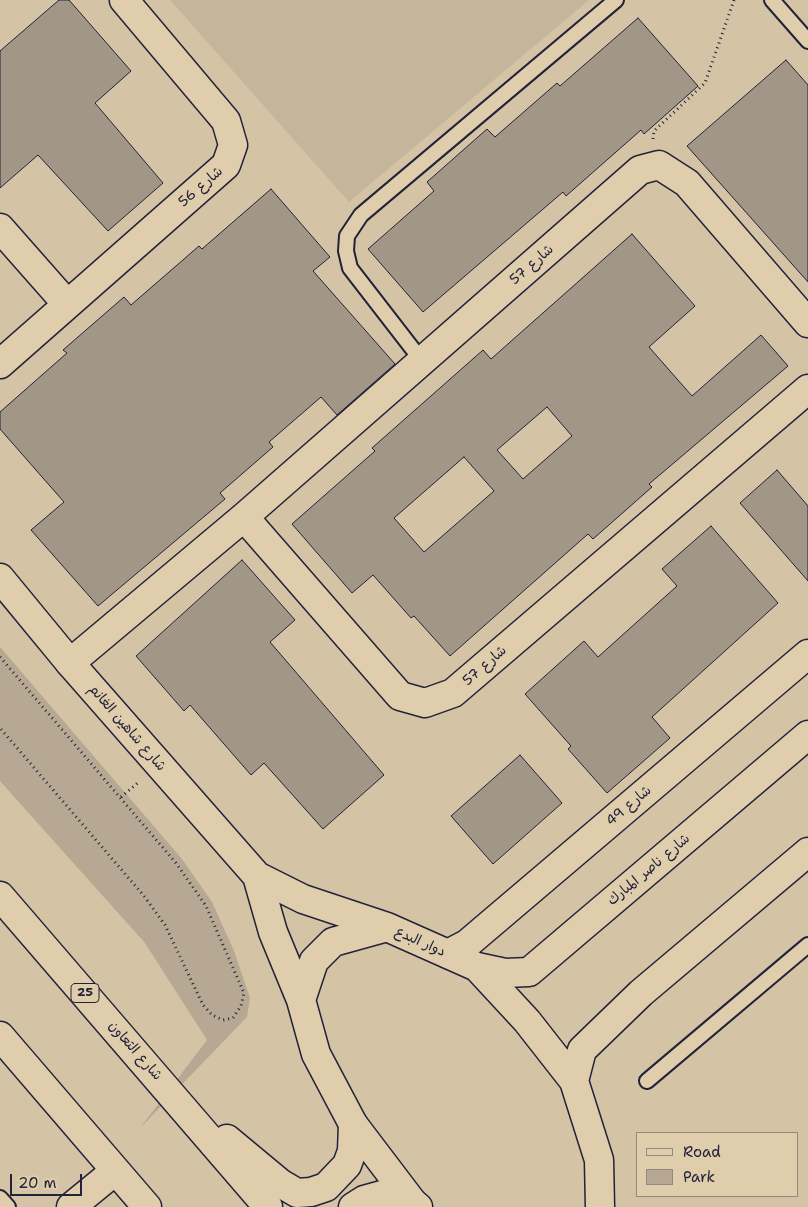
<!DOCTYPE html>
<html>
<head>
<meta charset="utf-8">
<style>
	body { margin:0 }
	#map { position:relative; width:808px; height:1207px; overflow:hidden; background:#d4c3a4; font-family:"Shantell Sans",sans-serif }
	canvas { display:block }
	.legend { position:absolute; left:636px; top:1132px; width:162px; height:65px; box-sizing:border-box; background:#dfcdab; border:1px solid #93897e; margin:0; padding:6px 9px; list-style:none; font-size:15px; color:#22223b }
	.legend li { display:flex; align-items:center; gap:10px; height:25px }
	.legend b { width:25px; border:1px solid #93897e }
	.scale { position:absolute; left:10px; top:1174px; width:72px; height:22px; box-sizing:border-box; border:2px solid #22223b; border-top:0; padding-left:6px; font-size:15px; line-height:18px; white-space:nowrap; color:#22223b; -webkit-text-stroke:4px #dfcdab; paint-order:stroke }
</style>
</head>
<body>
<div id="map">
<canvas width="808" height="1207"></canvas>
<ul class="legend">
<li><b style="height:6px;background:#dfcdab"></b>Road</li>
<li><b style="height:14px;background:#b6a893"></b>Park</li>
</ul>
<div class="scale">20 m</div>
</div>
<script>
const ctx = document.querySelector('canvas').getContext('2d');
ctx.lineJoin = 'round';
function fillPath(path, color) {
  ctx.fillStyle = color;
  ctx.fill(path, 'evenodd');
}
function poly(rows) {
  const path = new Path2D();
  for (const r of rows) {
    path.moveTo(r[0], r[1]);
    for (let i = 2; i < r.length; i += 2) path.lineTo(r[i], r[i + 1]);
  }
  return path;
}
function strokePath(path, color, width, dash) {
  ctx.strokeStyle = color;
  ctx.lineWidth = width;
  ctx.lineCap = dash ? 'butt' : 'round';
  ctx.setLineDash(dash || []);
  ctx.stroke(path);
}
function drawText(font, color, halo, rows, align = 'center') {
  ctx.font = font + ' "Shantell Sans","Playpen Sans Arabic",sans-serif';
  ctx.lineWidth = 4;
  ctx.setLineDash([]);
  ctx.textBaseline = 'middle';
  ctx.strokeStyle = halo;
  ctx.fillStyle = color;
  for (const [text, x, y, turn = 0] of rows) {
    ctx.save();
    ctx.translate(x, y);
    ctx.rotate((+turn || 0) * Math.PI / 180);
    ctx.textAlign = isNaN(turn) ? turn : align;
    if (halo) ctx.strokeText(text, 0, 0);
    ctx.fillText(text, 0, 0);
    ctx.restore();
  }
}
const built = poly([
	[170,0,589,0,349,202]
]);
const green = poly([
	[0,647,182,859,212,902,234,951,250,998,247,1017,140,1128,207,1040,145,943,0,781]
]);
const building = poly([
	[59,0,69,0,131,71,95,103,163,183,108,231,38,155,0,188,0,51,59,0],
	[638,18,698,86,644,134,641,130,566,196,563,192,423,312,368,249,434,191,427,182,487,129,495,137,557,83,560,86,638,18],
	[786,60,808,85,808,282,687,146,786,60],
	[271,189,330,257,313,271,395,364,337,415,321,397,269,442,273,447,220,493,225,499,98,606,31,530,64,502,0,429,0,412,67,353,63,350,124,297,131,305,199,246,202,249,271,189],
	[632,234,695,306,649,347,692,396,761,335,788,366,649,484,652,487,593,539,588,534,450,656,414,616,411,618,373,575,352,593,292,524,375,451,372,448,483,350,491,359,632,234],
	[547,407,572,436,523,479,497,450,547,407],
	[464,457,494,491,424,552,394,518,464,457],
	[777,470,808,506,808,581,740,503,777,470],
	[711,526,778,603,652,717,670,738,607,793,568,749,571,746,525,694,584,641,598,657,677,586,662,569,711,526],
	[242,560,295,620,270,642,384,775,323,829,264,763,251,775,190,705,184,711,136,656,242,560],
	[520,755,562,803,493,864,451,816,520,755]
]);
const path = poly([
	[653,139,654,131,705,83,734,0],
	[0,657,176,863,206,906,244,993,241,1006,233,1018,223,1020,212,1015,203,1005,165,925,144,896,0,728],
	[121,797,140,781]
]);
const service = poly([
	[772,0,808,41],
	[422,361,350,268,346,251,347,236,361,215,616,0],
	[647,1081,808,945],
	[0,1198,8,1207]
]);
const minor = poly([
	[0,228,67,304],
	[0,364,226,165,233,145,226,121,124,0],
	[244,517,400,696,425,703,453,693,808,389],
	[70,663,244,517,640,170,659,165,687,183,808,323],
	[448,954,467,944,808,654],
	[71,1207,115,1171]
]);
const tertiary = poly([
	[0,578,70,663,257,876,303,899,387,927],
	[257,876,273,932,301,1000],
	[477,967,505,973,529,972,808,735],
	[574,1081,582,1050,641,993,808,852],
	[418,1207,413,1203,353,1124,316,1054,301,1000,314,961,333,942,387,927,477,967,527,1021,574,1081,599,1160,600,1207]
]);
const primary = poly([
	[0,896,268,1207],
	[0,1036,147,1207],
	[227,1139,280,1183,297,1193,311,1192,326,1187,347,1165,352,1151,353,1124],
	[353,1207,364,1200,382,1195,413,1203]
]);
const shields = [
	[85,993,28]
];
const shieldNames = [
	["25",85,993]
];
const streetNames = [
	["شارع 56",201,187,-41],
	["شارع 57",532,265,-41],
	["شارع 57",485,666,-41],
	["شارع شاهين الغانم",127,728,49],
	["شارع 49",629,806,-40],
	["شارع ناصر المبارك",649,870,-40],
	["دوار البدع",420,942,24],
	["شارع التعاون",135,1051,49]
];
fillPath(built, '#c5b69b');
fillPath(green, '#b6a893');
fillPath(building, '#a29687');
strokePath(building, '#22223b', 1);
strokePath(service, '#22223b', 18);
strokePath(minor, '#22223b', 31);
strokePath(tertiary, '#22223b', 31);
strokePath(primary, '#22223b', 31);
strokePath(path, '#22223b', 3, [1, 4]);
strokePath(service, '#dfcdab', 14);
strokePath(minor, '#dfcdab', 28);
strokePath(tertiary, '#dfcdab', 28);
strokePath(primary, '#dfcdab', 28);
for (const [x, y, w] of shields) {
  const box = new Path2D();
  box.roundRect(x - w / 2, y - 9.5, w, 19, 4);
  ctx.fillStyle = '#dfcdab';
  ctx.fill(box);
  strokePath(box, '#22223b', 1);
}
drawText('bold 12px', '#22223b', null, shieldNames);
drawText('14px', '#22223b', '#dfcdab', streetNames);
</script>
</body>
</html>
